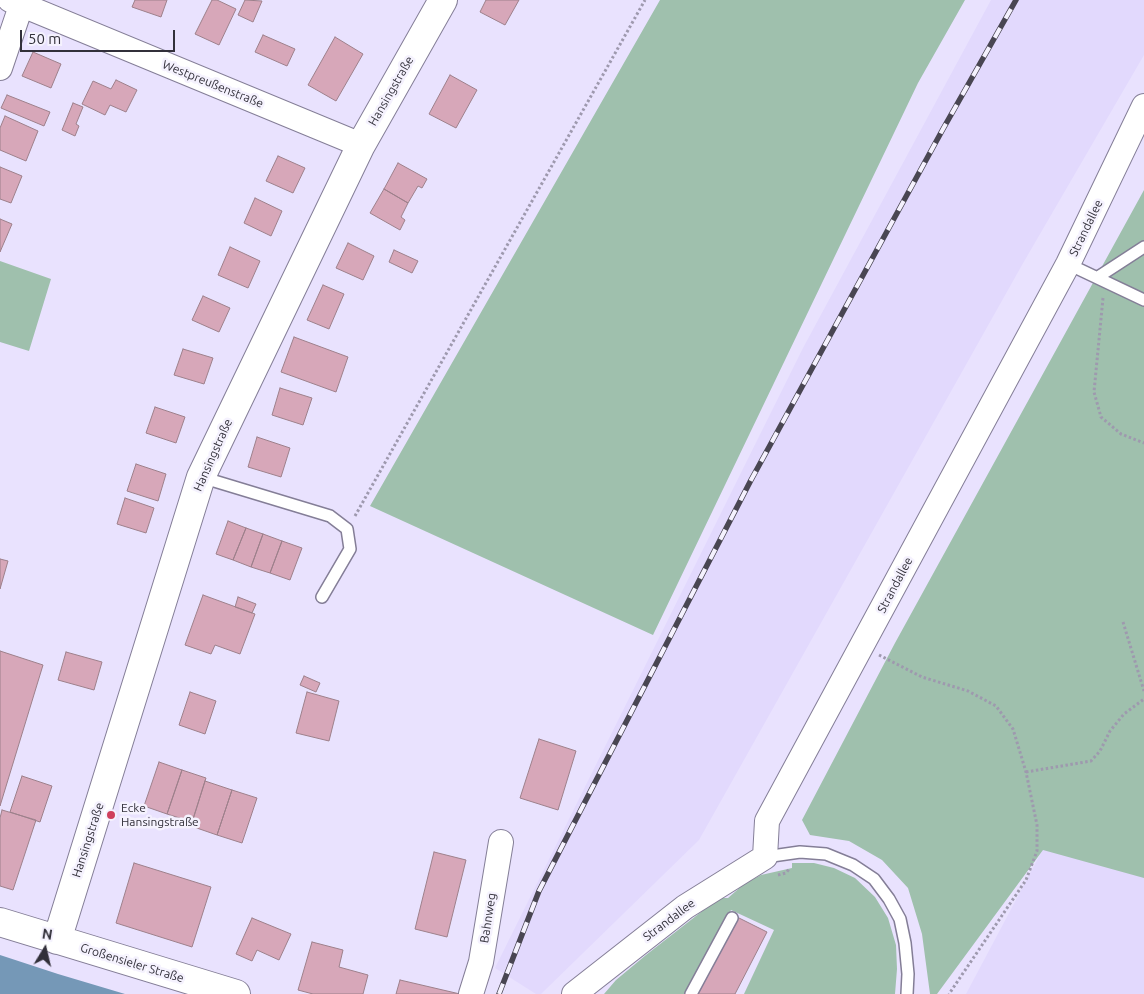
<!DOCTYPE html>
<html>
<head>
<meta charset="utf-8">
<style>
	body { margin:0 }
	#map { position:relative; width:1144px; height:994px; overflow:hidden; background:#e9e2fe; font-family:Ubuntu,sans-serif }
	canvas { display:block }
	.north { position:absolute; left:20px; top:924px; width:50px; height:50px; -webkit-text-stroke:4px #f5f2fe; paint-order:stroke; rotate:9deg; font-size:14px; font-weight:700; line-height:20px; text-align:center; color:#32303a }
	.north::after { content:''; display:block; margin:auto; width:18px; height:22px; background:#32303a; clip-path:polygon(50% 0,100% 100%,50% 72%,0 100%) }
	.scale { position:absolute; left:20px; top:30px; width:155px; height:22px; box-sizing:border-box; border:2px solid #32303a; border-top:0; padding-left:6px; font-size:15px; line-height:18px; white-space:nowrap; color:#32303a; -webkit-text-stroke:4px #f5f2fe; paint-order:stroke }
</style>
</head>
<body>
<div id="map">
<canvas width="1144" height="994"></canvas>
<div class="north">N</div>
<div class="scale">50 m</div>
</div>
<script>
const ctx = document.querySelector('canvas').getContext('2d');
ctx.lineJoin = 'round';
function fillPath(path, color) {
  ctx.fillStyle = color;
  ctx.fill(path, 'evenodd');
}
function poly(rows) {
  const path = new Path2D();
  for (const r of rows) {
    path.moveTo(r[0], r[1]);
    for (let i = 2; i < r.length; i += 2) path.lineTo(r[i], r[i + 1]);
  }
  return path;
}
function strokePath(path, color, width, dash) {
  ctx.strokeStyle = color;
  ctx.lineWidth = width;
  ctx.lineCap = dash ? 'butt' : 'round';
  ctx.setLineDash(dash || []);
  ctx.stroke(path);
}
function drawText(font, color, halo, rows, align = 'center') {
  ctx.font = font + ' Ubuntu,sans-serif';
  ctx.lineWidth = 5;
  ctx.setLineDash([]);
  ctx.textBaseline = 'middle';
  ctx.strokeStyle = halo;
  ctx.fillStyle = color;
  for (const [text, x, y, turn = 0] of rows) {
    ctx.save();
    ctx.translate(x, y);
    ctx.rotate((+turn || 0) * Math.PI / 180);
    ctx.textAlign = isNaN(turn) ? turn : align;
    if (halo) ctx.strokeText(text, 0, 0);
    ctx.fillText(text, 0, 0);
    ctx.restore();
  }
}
const built = poly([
	[991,0,1144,0,1144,55,1022,265,699,840,541,994,536,994,495,968,803,348],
	[1043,849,1144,875,1144,994,966,994]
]);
const green = poly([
	[660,0,965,0,918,83,653,635,370,506],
	[1144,190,1144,878,1043,850,937,994,930,994,922,934,908,888,882,860,849,841,810,835,802,820,895,643],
	[0,261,51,279,29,351,0,342],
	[792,863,814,863,834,868,855,878,875,897,888,918,896,945,897,969,895,994,744,994,774,930,731,910,687,994,604,994,616,980,646,955,719,898,728,898,744,884,761,875,792,868]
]);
const water = poly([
	[0,955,58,974,125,994,0,994]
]);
const building = poly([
	[135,0,167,0,161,17,132,7,135,0],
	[212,0,217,0,236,9,219,45,195,34,212,0],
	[245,0,262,1,253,22,238,15,245,0],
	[486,0,519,0,505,25,480,12,486,0],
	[263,35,295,49,287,66,255,52,263,35],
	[335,37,363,54,336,101,308,85,335,37],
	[33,52,61,64,51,88,22,76,33,52],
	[450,75,477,90,456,128,429,114,450,75],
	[116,80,137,90,126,112,110,105,105,115,82,104,93,81,111,89,116,80],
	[7,95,50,112,44,126,1,108,7,95],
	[73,103,83,107,76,124,79,126,75,136,62,130,73,103],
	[5,116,38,131,26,161,0,150,0,128,5,116],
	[278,156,305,168,293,193,266,181,278,156],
	[398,163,427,179,422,188,418,186,408,203,384,189,398,163],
	[0,167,22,176,11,203,0,199,0,167],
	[384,189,408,203,401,217,405,220,400,230,370,213,384,189],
	[255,198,282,211,271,236,244,223,255,198],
	[0,219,12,224,0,252,0,219],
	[348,243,374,256,363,280,336,268,348,243],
	[230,247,260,261,248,288,218,275,230,247],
	[394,250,418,261,412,273,389,262,394,250],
	[323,285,344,294,329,329,307,320,323,285],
	[203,296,230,308,219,332,192,320,203,296],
	[294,337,348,357,336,392,281,372,294,337],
	[183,349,213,358,204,384,174,375,183,349],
	[280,388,312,398,303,425,272,415,280,388],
	[155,407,185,417,176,443,146,433,155,407],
	[257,437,290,448,281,477,248,467,257,437],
	[136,464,166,474,158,501,127,491,136,464],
	[125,498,154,508,146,533,117,524,125,498],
	[228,521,246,528,233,560,216,554,228,521],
	[246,528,263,534,251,567,233,560,246,528],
	[263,534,282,541,270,573,251,567,263,534],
	[282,541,302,548,290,580,270,573,282,541],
	[0,559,8,561,0,589,0,559],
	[203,595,255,614,240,654,215,645,211,654,185,645,203,595],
	[238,597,256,604,252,613,235,607,238,597],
	[0,651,43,665,0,806,0,651],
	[66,652,102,662,94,690,58,680,66,652],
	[304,676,320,683,316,692,300,685,304,676],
	[190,692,216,701,205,734,179,725,190,692],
	[307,692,339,701,329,741,296,733,307,692],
	[539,739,576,751,558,810,520,798,539,739],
	[159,762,182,770,167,814,144,806,159,762],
	[182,770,206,778,192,822,167,814,182,770],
	[22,776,52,786,40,822,10,812,22,776],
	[205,781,232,790,217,835,191,826,205,781],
	[232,790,257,798,242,843,217,835,232,790],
	[2,810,36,820,13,890,0,886,0,818,2,810],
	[434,852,466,860,447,937,415,929,434,852],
	[134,863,211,887,192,947,116,923,134,863],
	[737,917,767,932,735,994,698,994,737,917],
	[252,918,291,934,279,960,257,950,252,961,236,954,252,918],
	[312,942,343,950,339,967,368,975,363,994,313,994,298,990,312,942],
	[400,980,460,994,396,994,400,980]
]);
const path = poly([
	[1103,298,1094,392,1101,417,1121,434,1144,443],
	[355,516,645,0],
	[1123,622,1144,691],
	[879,655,922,677,968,691,996,706,1013,729,1026,772,1037,825,1037,851,1026,880,949,994],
	[1026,772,1091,761,1100,751,1110,731,1124,714,1144,699],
	[778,875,786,873,789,869]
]);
const lane = poly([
	[1068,264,1144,300],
	[1098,277,1144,247],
	[201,477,330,516,347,529,350,549,322,597],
	[765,857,800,852,826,854,853,865,874,879,889,899,900,919,905,943,908,974,907,994],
	[691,994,732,918]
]);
const street = poly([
	[10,0,361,145],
	[0,68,23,0],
	[471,994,481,962,501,842],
	[574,994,685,907,765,857,767,821,1068,264,1144,106]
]);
const secondary = poly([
	[0,922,236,994],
	[57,940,201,477,361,145,443,0]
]);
const rail = poly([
	[499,994,539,891,751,480,943,129,1016,0]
]);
const markers = [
	[111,815,5,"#cf3f5c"]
];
const streetNames = [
	["Westpreußenstraße",213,84,22],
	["Hansingstraße",391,91,-60],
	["Strandallee",1086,228,-64],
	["Hansingstraße",213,455,-66],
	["Strandallee",895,585,-62],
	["Hansingstraße",88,840,-72],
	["Bahnweg",488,918,-81],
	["Strandallee",669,920,-37],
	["Großensieler Straße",132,963,17]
];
const poiNames = [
	["Ecke",121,808],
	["Hansingstraße",121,822]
];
fillPath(built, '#e2d9fd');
fillPath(green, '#9fc0ad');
fillPath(water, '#7598b7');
fillPath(building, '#d7a7b9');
strokePath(building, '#9d808b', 1);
strokePath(lane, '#847e97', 14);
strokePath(street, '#847e97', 26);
strokePath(secondary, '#847e97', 30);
strokePath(path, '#9e99ae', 3, [2.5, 2.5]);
strokePath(lane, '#fff', 11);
strokePath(street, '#fff', 24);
strokePath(secondary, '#fff', 28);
strokePath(rail, '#494652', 5.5);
strokePath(rail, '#f5f2fe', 4, [11]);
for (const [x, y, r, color] of markers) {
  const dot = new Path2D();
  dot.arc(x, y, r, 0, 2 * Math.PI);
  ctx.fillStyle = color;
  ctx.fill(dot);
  strokePath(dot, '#f5f2fe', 2);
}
drawText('12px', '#32303a', '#f5f2fe', streetNames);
drawText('12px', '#32303a', '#f5f2fe', poiNames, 'left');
</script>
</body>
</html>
